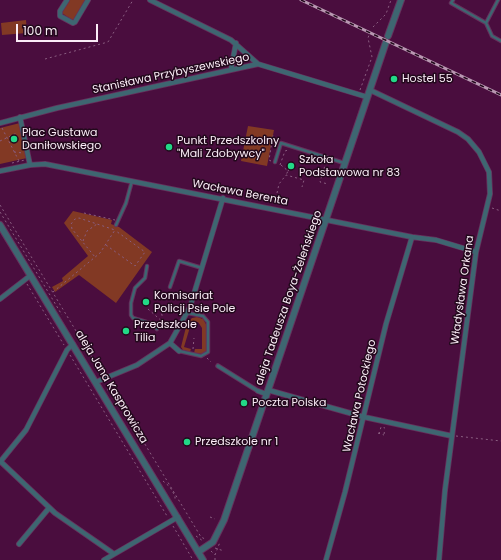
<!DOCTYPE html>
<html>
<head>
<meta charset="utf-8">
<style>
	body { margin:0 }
	#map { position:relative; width:501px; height:560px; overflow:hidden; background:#4a0d3e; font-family:Poppins,sans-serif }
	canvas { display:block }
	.scale { position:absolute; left:16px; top:24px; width:82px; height:18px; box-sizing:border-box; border:2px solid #fbecf7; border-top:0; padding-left:5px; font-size:12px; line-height:14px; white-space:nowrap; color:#fbecf7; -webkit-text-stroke:3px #22091c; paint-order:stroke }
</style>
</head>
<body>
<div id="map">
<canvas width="501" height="560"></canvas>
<div class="scale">100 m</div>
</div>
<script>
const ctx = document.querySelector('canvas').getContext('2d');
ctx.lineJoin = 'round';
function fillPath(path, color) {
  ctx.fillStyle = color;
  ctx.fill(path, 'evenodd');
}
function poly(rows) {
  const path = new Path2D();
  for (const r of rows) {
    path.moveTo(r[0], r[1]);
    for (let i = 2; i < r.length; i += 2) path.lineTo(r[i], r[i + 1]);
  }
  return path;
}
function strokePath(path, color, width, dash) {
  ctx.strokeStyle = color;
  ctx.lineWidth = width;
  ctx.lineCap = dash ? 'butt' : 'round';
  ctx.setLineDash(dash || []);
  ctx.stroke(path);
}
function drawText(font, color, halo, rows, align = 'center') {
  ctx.font = font + ' Poppins,sans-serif';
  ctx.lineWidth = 3;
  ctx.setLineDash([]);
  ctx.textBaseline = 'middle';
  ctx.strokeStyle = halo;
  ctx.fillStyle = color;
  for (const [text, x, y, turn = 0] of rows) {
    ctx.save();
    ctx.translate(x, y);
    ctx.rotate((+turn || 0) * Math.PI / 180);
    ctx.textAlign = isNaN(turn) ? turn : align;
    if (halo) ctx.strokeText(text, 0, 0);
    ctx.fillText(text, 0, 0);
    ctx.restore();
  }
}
const green = poly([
	[68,0,86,0,73,21,62,13],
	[26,20,27,33,2,35,1,23],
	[20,123,27,158,0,164,0,128],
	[248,126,274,130,267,166,241,161],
	[73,211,112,220,111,224,119,227,152,252,116,303,79,275,55,292,52,287,63,281,62,278,88,256,64,223],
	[197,317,203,319,207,326,206,352,202,354,194,353,195,349,202,349,202,328,198,322,194,322,190,327,184,347,191,349,190,352,183,350,181,347,187,323,192,318]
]);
const path = poly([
	[373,27,386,14,391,0],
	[45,59,108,42,133,0],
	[360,90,372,57,368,38,369,35],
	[2,128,19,161],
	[0,141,17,133],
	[14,152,23,153],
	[271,161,269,160,273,135],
	[326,162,320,182,328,184],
	[12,163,25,160],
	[280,165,285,151,288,150],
	[281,165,288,171,286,175],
	[288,171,290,168],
	[277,193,279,184,286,175,304,180,302,187],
	[0,205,102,374],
	[492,208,501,211],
	[0,212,62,315],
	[84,213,115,220],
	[83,241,87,231,97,224],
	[106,245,135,266,145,252,116,231],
	[27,284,64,345],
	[53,292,100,253,115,230,79,218,75,219,71,224,72,229,95,257],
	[160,304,163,321],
	[148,309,164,323],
	[193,349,194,338],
	[70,355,167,516],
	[207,358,211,362],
	[107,390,111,388,201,537,205,539],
	[269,403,274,404],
	[378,433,384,435],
	[379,434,381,427,385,428],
	[384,434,385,429],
	[456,436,501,441],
	[163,481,170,487,175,496,175,501],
	[210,517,215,519],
	[173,526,193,560],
	[196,536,203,541],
	[215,548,224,551],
	[211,551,215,555],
	[215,560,215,555,220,542]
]);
const service = poly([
	[453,0,451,3,486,23,498,0],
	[486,23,492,36,501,41],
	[275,162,281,143,344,163],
	[116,225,126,203,132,181],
	[147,266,145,278,135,288,131,303,131,315,133,318,153,324,157,329],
	[170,287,179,261,202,268],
	[179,351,201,356,208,352,208,322,203,316,188,313]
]);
const pedestrian = poly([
	[218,366,258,391]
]);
const minor = poly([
	[67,0,60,11,60,16,73,23,75,22,88,0],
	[150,0,231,40,258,64],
	[231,69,236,43],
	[370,90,458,132,468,139,479,152,489,172,490,194,476,252,445,490,439,560],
	[20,117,30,165],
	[0,123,57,108,258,64,367,97],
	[0,171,30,165,45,164,412,237,436,240,476,252],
	[0,299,31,275],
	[170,343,190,307,223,198],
	[96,382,137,365,170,343,179,351],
	[268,390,364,417,452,436],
	[258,391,266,394],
	[0,461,55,513,114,554],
	[0,462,26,430,67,350,73,344],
	[19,544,49,508],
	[104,560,178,517],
	[326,560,345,492,386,324,412,237]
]);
const tertiary = poly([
	[388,36,401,0],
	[0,225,203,560],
	[198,552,213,542,224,520,386,42]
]);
const rail = poly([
	[301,0,501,95]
]);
const markers = [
	[394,79,4,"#22d887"],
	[14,139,4,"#22d887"],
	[169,147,4,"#22d887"],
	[291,166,4,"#22d887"],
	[146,302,4,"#22d887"],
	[126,331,4,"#22d887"],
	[244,403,4,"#22d887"],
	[187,442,4,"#22d887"]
];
const streetNames = [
	["Stanisława Przybyszewskiego",171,74,-12],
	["Wacława Berenta",240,193,11],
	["Władysława Orkana",463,290,-82],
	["aleja Tadeusza Boya-Żeleńskiego",289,298,-71],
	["aleja Jana Kasprowicza",111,387,59],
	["Wacława Potockiego",360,396,-77]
];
const poiNames = [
	["Hostel 55",402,79],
	["Plac Gustawa",22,133],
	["Daniłowskiego",22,146],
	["Punkt Przedszkolny",177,141],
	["\"Mali Zdobywcy\"",177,154],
	["Szkoła",299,160],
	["Podstawowa nr 83",299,173],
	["Komisariat",154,296],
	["Policji Psie Pole",154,309],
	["Przedszkole",134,325],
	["Tilia",134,338],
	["Poczta Polska",252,403],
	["Przedszkole nr 1",195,442]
];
fillPath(green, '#823924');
strokePath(service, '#66315c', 4.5);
strokePath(pedestrian, '#66315c', 5.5);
strokePath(minor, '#66315c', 6);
strokePath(tertiary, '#66315c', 8);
strokePath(path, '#8a5e81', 1, [2, 3]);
strokePath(service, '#3e6671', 2.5);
strokePath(pedestrian, '#3e6671', 3.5);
strokePath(minor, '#3e6671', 4.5);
strokePath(tertiary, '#3e6671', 6);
strokePath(rail, '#b897b1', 3);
strokePath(rail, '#22091c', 1.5, [4.5]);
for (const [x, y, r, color] of markers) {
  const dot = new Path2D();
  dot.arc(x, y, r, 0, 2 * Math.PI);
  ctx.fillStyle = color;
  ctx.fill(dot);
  strokePath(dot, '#22091c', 1.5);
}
drawText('11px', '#fbecf7', '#22091c', streetNames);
drawText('11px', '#fbecf7', '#22091c', poiNames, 'left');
</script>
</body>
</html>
